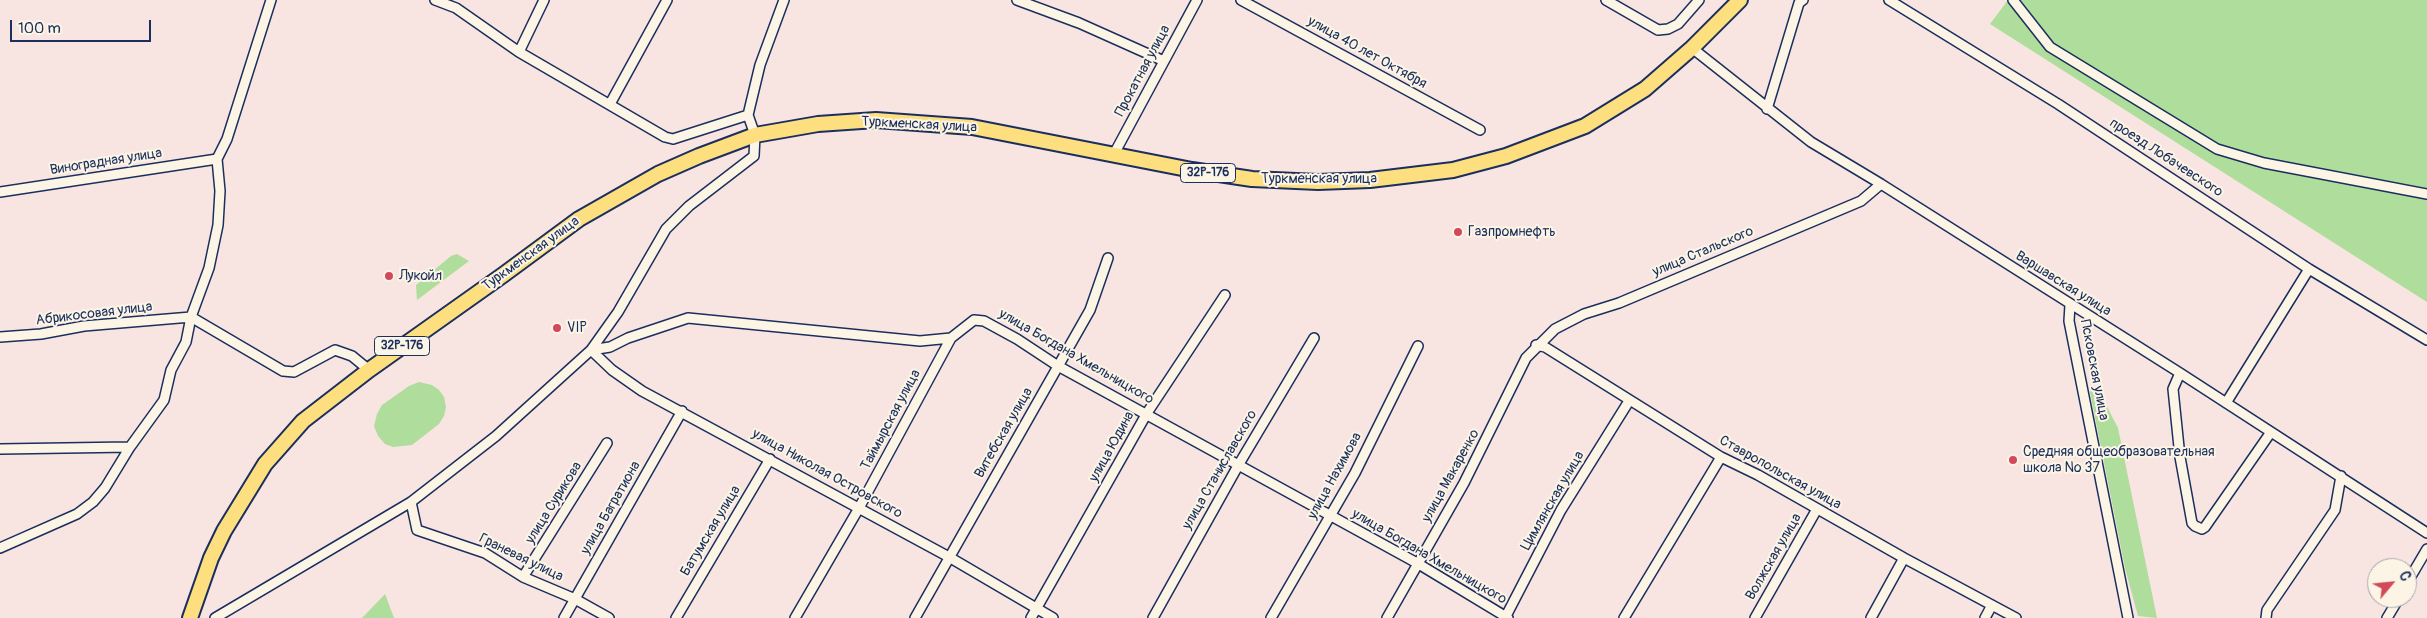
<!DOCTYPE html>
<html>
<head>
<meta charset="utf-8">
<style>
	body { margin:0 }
	#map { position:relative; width:2427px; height:618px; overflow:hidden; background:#f8e4e1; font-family:Pangolin,sans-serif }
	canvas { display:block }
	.north { position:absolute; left:2367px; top:558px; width:50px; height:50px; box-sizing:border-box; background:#fcf5e5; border:1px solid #a2a6af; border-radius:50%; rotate:62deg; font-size:14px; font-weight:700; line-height:20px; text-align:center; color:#1b2f5e }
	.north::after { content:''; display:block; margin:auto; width:18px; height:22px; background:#d1495b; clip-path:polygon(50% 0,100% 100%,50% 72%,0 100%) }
	.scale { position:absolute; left:10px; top:20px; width:141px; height:22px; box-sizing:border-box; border:2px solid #1b2f5e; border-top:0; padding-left:6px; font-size:15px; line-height:18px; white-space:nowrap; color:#1b2f5e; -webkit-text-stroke:4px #fcf5e5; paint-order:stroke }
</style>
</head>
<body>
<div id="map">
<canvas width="2427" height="618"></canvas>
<div class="north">С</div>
<div class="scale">100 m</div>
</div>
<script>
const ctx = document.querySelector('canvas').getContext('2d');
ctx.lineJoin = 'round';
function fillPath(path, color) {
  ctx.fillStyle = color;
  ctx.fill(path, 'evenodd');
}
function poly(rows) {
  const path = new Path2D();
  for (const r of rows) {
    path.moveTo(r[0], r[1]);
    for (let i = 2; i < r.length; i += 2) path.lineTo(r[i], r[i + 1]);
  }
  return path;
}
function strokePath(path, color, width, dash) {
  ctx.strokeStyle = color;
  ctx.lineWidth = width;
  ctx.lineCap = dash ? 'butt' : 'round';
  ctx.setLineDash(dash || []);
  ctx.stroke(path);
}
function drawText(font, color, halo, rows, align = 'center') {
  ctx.font = font + ' Pangolin,sans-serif';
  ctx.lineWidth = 4;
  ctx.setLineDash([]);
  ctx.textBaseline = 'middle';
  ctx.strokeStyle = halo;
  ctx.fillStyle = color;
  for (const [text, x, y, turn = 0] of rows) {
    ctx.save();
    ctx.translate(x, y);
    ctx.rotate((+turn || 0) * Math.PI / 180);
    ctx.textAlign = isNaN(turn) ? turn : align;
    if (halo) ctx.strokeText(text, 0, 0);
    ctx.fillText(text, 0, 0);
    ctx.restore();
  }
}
const green = poly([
	[2008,0,2427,0,2427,302,1990,24],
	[457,254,469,261,417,300,416,285,451,256],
	[419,382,432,385,439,390,444,397,446,407,444,416,439,424,412,445,393,447,385,444,378,436,374,426,377,414,382,405,409,386],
	[2092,389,2100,393,2118,428,2157,618,2138,616,2125,568,2090,392],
	[385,594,394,618,362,618]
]);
const minor = poly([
	[435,0,456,8,519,52,665,137,673,139,748,115],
	[1017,0,1079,23,1164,61],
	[1241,0,1480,130],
	[1606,0,1658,30,1668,29,1678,24,1699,0],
	[1889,0,2058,104,2309,269,2427,340],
	[2013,0,2050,47,2217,149,2264,163,2427,194],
	[1692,48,1811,142,1881,184,2180,373,2427,533],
	[519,52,544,0],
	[610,104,667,0],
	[1767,109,1799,3,1803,0],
	[1114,154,1197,0],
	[0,192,217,159],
	[2070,305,2069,321,2128,618],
	[0,337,41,334,84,326,191,317,283,371,294,372,335,350,352,356,369,370],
	[1536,345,1545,347,1721,457,1758,475,1904,558,2016,618],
	[591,350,610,347,628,338,688,318,920,341,951,338,974,320,984,321,1017,339,1058,366,1417,563,1508,618],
	[591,350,612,370,642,391,949,557,1053,618],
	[2180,373,2173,389,2180,457,2192,523,2195,526,2202,529,2205,527,2271,432],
	[2226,403,2309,269],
	[0,449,130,447],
	[411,502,417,530,485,553,523,577,575,599,609,618],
	[0,548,77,514,93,502,105,488,130,447,164,400,171,370,186,342,191,317,209,268,218,225,220,191,217,159,227,139,271,0],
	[523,577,607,443],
	[2407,583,2427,549],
	[215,618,411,502,496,436,591,350,618,312,666,229,689,206,754,156,755,135,748,115,760,65,784,0],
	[564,618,682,411],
	[676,618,770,459],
	[795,618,859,508,951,338],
	[915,618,1090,310,1108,258],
	[1031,618,1147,413,1225,295],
	[1153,618,1239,464,1314,338],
	[1271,618,1355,473,1418,346],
	[1387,618,1464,483,1526,358,1555,329,1584,314,1619,303,1861,201,1881,184],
	[1505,618,1561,510,1629,401],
	[1624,618,1721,457],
	[1755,618,1817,509],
	[1871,618,1904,558],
	[1985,618,1992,605],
	[2266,618,2267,610,2335,510,2341,476],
	[2387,618,2399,598]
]);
const primary = poly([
	[190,618,211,558,224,531,265,464,303,421,369,370,503,275,579,219,658,174,699,156,755,135,818,124,876,120,972,127,1192,170,1252,179,1318,182,1370,180,1453,170,1506,156,1585,126,1645,89,1692,48,1740,0]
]);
const markers = [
	[1458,232,5,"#d1495b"],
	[389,276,5,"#d1495b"],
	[557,328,5,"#d1495b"],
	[2013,460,5,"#d1495b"]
];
const shields = [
	[1208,173,55],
	[402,346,55]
];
const shieldNames = [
	["32Р-176",1208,173],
	["32Р-176",402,346]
];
const streetNames = [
	["улица 40 лет Октября",1367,53,29],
	["Прокатная улица",1143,71,-62],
	["Туркменская улица",919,125,3],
	["проезд Лобачевского",2166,158,33],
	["Виноградная улица",106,162,-9],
	["Туркменская улица",1319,179],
	["улица Стальского",1703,252,-23],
	["Туркменская улица",531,254,-36],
	["Варшавская улица",2063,284,32],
	["Абрикосовая улица",94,314,-7],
	["улица Богдана Хмельницкого",1076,357,30],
	["Псковская улица",2094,370,79],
	["Таймырская улица",891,420,-62],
	["Витебская улица",1004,433,-60],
	["улица Юдина",1112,447,-61],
	["улица Станиславского",1220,470,-60],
	["Ставропольская улица",1780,473,29],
	["улица Николая Островского",827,474,29],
	["улица Нахимова",1335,476,-61],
	["улица Макаренко",1451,476,-61],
	["Цимлянская улица",1553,501,-60],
	["улица Сурикова",554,503,-58],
	["улица Багратиона",611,508,-60],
	["Батумская улица",711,531,-59],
	["улица Богдана Хмельницкого",1429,557,30],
	["Волжская улица",1774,557,-60],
	["Граневая улица",521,558,26]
];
const poiNames = [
	["Газпромнефть",1468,232],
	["Лукойл",399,276],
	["VIP",567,328],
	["Средняя общеобразовательная",2023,452],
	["школа № 37",2023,468]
];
fillPath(green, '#afdd9c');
strokePath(minor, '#1b2f5e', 12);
strokePath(primary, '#1b2f5e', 18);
strokePath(minor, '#fcf5e5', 9);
strokePath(primary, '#fddf80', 14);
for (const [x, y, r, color] of markers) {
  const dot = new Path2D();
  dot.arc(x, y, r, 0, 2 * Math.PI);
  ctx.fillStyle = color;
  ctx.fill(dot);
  strokePath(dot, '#fcf5e5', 2);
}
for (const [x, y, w] of shields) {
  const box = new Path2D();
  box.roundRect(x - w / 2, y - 9.5, w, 19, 4);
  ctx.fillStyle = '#fcf5e5';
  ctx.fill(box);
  strokePath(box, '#1b2f5e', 1);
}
drawText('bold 12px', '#1b2f5e', null, shieldNames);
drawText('14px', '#1b2f5e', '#fcf5e5', streetNames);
drawText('14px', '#1b2f5e', '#fcf5e5', poiNames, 'left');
</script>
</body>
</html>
